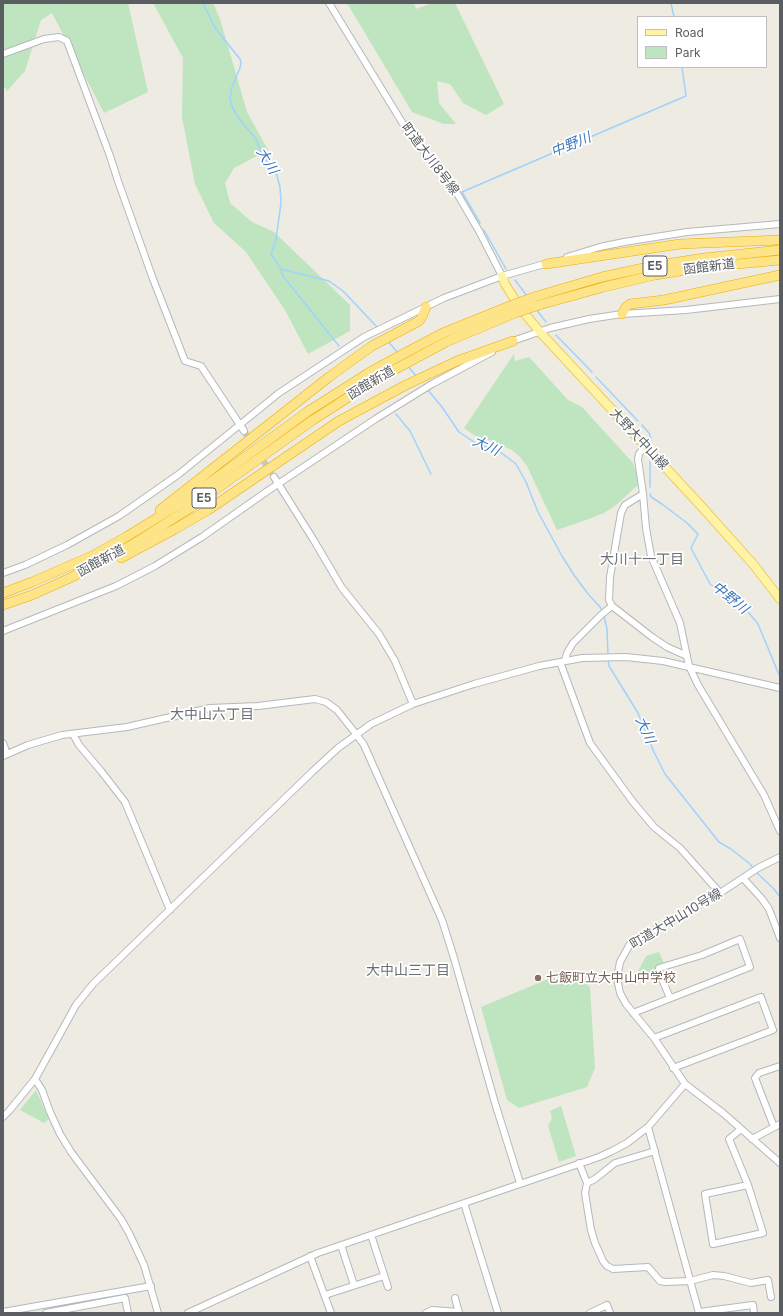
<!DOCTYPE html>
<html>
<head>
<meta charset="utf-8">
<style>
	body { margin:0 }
	#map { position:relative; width:783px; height:1316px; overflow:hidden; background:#edebe2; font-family:Inter,sans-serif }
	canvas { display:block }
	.frame { position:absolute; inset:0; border:4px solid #5a5e63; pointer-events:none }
	.legend { position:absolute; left:637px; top:16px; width:130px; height:52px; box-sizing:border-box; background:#fff; border:1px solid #bdbfc1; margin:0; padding:5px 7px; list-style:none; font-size:12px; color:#5a5e63 }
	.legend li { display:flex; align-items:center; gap:8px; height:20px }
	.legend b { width:20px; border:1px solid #bdbfc1 }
</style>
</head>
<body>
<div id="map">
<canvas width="783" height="1316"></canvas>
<div class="frame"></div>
<ul class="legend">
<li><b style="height:5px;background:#fff4a5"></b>Road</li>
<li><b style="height:11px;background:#bee5bf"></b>Park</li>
</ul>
</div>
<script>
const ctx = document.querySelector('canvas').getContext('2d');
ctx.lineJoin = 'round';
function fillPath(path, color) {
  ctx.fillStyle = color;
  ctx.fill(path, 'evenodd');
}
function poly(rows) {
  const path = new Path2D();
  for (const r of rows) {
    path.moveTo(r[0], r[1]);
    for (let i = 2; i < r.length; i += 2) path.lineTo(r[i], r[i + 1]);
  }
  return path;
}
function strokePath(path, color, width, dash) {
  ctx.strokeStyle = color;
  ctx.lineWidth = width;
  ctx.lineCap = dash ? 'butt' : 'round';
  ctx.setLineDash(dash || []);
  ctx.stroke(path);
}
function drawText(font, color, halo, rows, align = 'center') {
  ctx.font = font + ' Inter,"Noto Sans JP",sans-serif';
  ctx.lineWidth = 3.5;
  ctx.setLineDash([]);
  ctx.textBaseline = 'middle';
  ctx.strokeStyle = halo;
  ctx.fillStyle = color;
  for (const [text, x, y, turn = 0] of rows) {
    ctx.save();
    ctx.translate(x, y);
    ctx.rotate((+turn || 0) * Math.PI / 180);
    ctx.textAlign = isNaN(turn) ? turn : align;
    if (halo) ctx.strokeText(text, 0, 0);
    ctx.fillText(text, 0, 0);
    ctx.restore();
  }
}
const green = poly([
	[3,3,128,3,148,92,104,113,52,13,41,20,25,71,7,91,3,85],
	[153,3,213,3,220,19,247,112,268,150,234,168,225,183,230,203,252,222,274,232,350,305,350,331,308,354,285,310,246,252,214,223,195,184,182,117,183,58],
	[347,3,414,3,416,9,432,3,455,3,504,104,486,115,463,103,450,84,437,81,439,103,456,124,444,124,412,112],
	[514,354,515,361,529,357,568,400,582,407,633,463,637,474,638,485,616,505,604,513,586,520,557,530,527,466,520,457,512,450,490,440,477,437,464,428],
	[659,952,664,963,655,967,656,972,635,981,634,979,646,956],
	[560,974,580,979,590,987,595,1068,587,1087,519,1108,507,1100,481,1007],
	[36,1090,49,1119,44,1123,20,1110],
	[561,1106,576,1156,559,1162,548,1126,552,1118,550,1111]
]);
const stream = poly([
	[203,3,215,28,240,59,241,63,240,68,232,87,230,99,233,109,240,120,256,139,262,155,276,172,280,187,281,203,276,239,271,254,281,269,329,281,343,291,377,327],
	[671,3,674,17],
	[480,223,462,192,686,96,682,67],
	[484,230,506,269],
	[281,269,283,276,339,346],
	[515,280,527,296],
	[536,309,546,322],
	[556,335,592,372],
	[388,341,397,352],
	[408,366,416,376],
	[596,377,638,421],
	[427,389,442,407,459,432,477,444,499,451,516,464,526,482,538,512,562,556,574,575,589,595,600,607,603,612],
	[396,414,410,431,431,474],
	[642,425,649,433,651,438],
	[650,461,650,487],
	[650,494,651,497,662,504,687,523,698,534,691,548,710,584,744,607,758,624,780,677],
	[604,616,607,629,608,655],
	[608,659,609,666,638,713,654,752,665,774,719,842,731,849,750,864,754,869],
	[756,872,774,889,780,897]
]);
const minorTunnel = poly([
	[244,431,274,477]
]);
const minor = poly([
	[329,3,408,132,448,180,455,190,479,231,502,276],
	[3,54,44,39,59,37,67,41,110,156,118,181,153,279,185,361,201,366,244,431],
	[567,257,600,247,624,242,687,232,780,224],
	[510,342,550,328,589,319,622,314,686,310,780,299],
	[645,446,639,454,638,459,643,494,646,528,651,556,680,623,689,666,698,685,764,795,780,831],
	[274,477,313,539,342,588,379,634,395,661,413,704],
	[643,494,625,505,621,513,610,577,609,600,612,606,652,637,667,647,687,656],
	[3,573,25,565,67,545,119,516,179,474,279,393,364,337,444,298,502,276,548,263],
	[3,631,116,586,155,566,202,537,266,492,377,418,432,384,492,352],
	[565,661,567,653,573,643,601,615,612,606],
	[560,662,590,743,633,802,654,827,680,848,720,893],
	[73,734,79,745,101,771,125,802,170,910],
	[3,743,7,754],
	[3,756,28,745,62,735,127,727,210,708,258,706,315,699,326,702,337,710,356,734,364,745,442,920,454,958,495,1103,520,1183],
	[780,857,758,868,720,893,630,944,620,962,617,978,620,993,626,1004,654,1038,685,1084,723,1113,780,1163],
	[743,878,762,899,769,909,780,938],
	[633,1013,750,967,740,939,702,955,659,968,659,972,670,998],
	[654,1038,761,997,773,1030,673,1068],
	[35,1079,42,1090,50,1112,60,1134,71,1152,121,1219,129,1233,144,1265,158,1313],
	[3,1117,9,1111,35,1079,76,1005,93,984,312,772,338,748,371,724,413,704,474,684,539,666,582,658,626,657,663,661,780,688],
	[648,1127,699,1313],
	[774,1127,755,1078,759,1073,780,1066],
	[741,1129,729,1139,748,1185,763,1233,713,1244,705,1194,748,1185],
	[752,1139,780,1124],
	[655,1151,615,1163,595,1179,587,1183,585,1193,591,1230,595,1243,603,1261,607,1266,613,1269,648,1267,660,1281,665,1282,690,1281,713,1275,724,1276,751,1283,768,1280,771,1297],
	[579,1163,587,1183],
	[464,1203,498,1313],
	[371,1235,388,1287],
	[341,1245,354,1285],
	[310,1256,331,1313],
	[325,1295,384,1276],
	[455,1298,459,1313],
	[3,1312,151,1286],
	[699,1312,753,1305,754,1313],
	[46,1313,125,1298,128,1313],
	[188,1313,318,1253,599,1157,612,1151,627,1143,648,1127,685,1084],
	[426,1313,432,1310,459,1312],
	[590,1313,607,1305,610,1313]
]);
const major = poly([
	[502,276,505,284,520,308,540,332,702,507,753,564,780,599]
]);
const highway = poly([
	[546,264,680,244,780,240],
	[534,297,602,277,653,266,704,258,780,250],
	[539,305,604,287,655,275,705,267,780,260],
	[622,314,626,307,630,304,664,300,780,275],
	[160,510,329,377,372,346,419,321,422,317,426,307],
	[121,558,175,529,208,510,339,421,406,385,457,361,513,341],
	[3,593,32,582,92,556,126,537,186,500,307,412,370,372,405,353,443,333,510,306],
	[3,605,32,595,70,578,130,546,190,508,313,420,375,380,446,342,515,313]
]);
const highwayBridge = poly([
	[510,306,534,297],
	[515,313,539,305]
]);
const markers = [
	[538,978,4,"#8d6e63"]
];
const shields = [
	[655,266,24],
	[204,498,24]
];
const shieldNames = [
	["E5",655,266],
	["E5",204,498]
];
const streetNames = [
	["町道大川8号線",430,159,53],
	["函館新道",709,267,-7],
	["函館新道",371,383,-31],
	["大野大中山線",639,439,47],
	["函館新道",101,561,-28],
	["町道大中山10号線",676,919,-31]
];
const educationNames = [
	["七飯町立大中山中学校",546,978]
];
const waterNames = [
	["中野川",571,145,-23],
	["大川",267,161,58],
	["大川",486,446,25],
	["中野川",730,598,39],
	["大川",645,730,66]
];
const neighbourhoodNames = [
	["大川十一丁目",642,560],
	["大中山六丁目",212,715],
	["大中山三丁目",408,971]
];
fillPath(green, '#bee5bf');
strokePath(stream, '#a0d2ff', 1.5);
strokePath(minorTunnel, '#c8c8c2', 6, [6, 3]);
strokePath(minor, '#b5b8bc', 8);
strokePath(major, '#f1cc57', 10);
strokePath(highway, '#eead01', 10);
strokePath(minor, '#fff', 6);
strokePath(major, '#fff4a5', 8);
strokePath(highway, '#fde489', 9);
strokePath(highwayBridge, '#eead01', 10, []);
strokePath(highwayBridge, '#fde489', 9);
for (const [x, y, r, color] of markers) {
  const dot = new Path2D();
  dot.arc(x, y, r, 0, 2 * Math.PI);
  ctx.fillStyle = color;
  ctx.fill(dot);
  strokePath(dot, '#fff', 1.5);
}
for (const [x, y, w] of shields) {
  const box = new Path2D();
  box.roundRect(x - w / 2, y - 10, w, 20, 3);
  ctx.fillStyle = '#fff';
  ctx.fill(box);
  strokePath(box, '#5a5e63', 1);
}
drawText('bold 12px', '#5a5e63', null, shieldNames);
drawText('13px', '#5a5e63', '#fff', streetNames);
drawText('13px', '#785e54', '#fff', educationNames, 'left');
drawText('italic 14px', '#4077b9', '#fff', waterNames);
drawText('14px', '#6b7075', '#fff', neighbourhoodNames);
</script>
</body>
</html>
